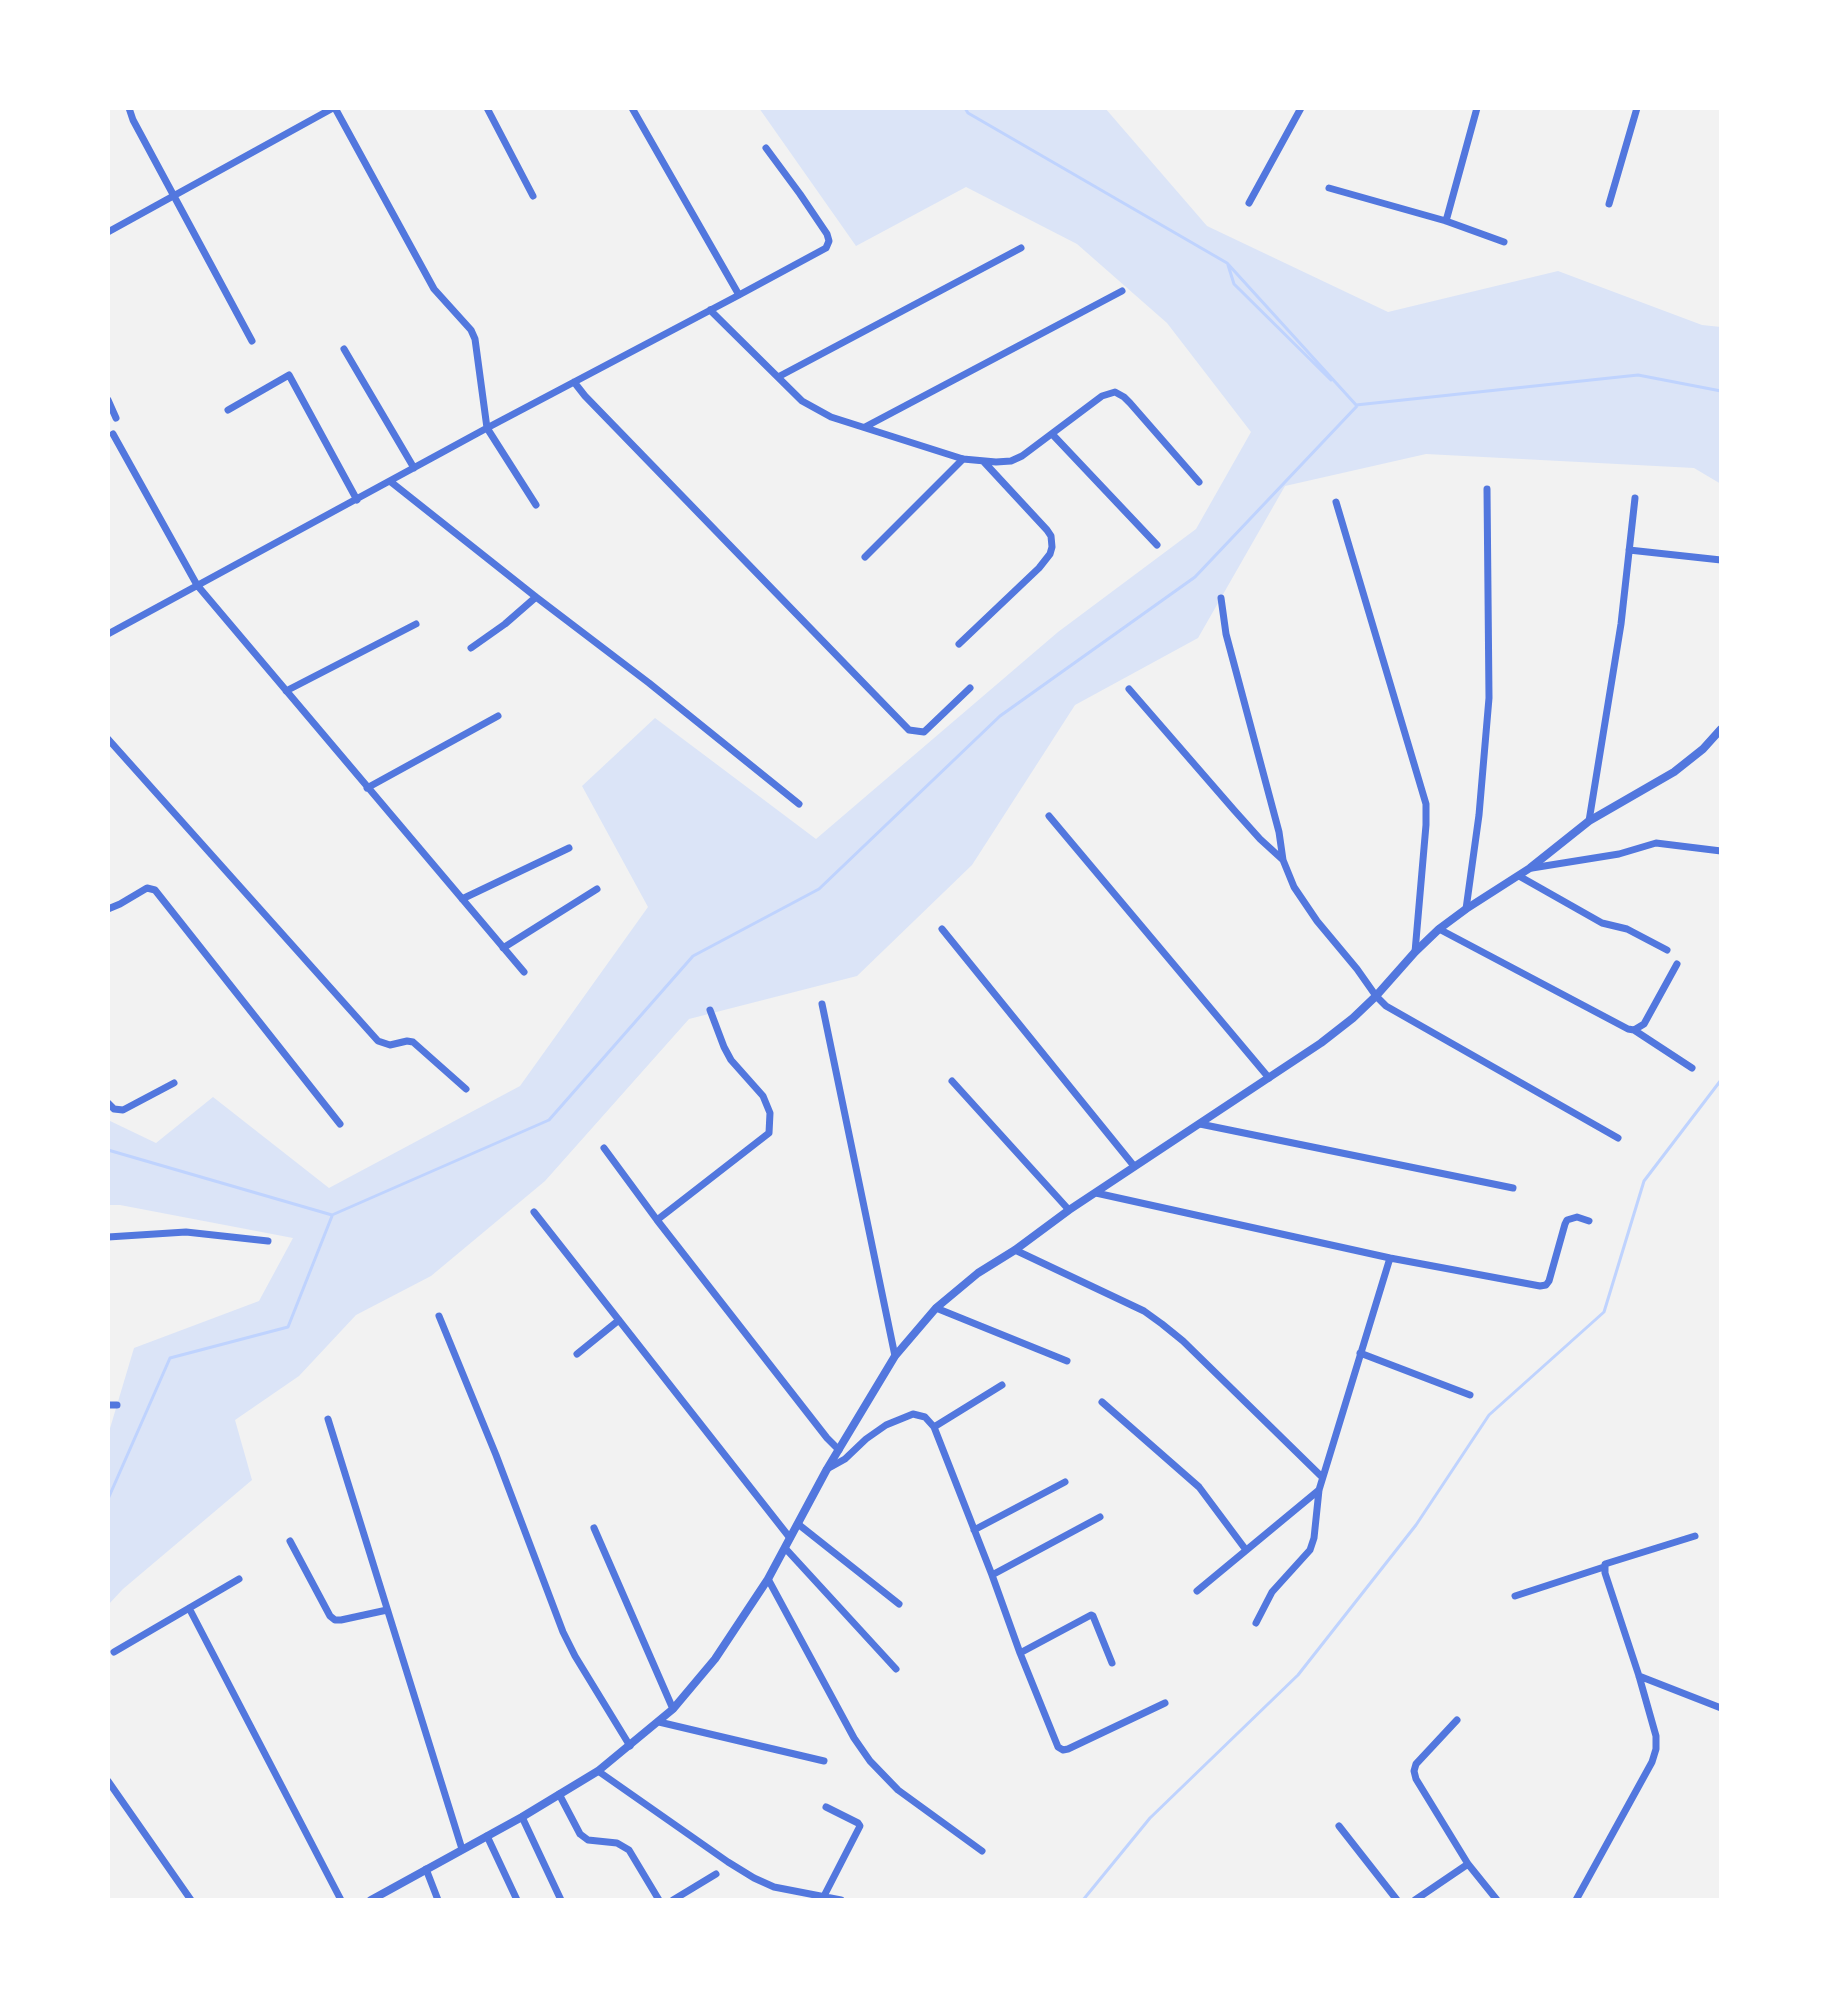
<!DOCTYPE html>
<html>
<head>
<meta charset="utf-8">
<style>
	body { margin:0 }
	#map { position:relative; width:1829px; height:2008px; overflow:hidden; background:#f2f2f2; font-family:"Varela Round",sans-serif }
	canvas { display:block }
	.frame { position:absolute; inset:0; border:110px solid #fff; pointer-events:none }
</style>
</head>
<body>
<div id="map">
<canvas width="1829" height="2008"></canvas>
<div class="frame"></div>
</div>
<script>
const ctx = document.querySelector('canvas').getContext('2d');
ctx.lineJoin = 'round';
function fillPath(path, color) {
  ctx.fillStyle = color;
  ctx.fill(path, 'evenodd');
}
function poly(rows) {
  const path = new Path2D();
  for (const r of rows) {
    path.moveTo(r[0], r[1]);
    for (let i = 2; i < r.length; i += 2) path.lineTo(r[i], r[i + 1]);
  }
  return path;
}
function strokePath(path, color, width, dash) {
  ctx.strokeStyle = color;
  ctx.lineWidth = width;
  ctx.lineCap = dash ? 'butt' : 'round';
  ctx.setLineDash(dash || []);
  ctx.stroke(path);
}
const green = poly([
	[759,108,1105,108,1207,226,1388,312,1558,271,1702,325,1721,327,1721,484,1694,468,1426,454,1285,486,1198,638,1075,705,972,865,857,976,689,1019,545,1181,431,1276,356,1315,299,1376,235,1420,252,1480,123,1589,108,1605,108,1435,134,1348,259,1301,293,1238,120,1205,108,1205,108,1120,156,1143,213,1097,329,1188,520,1086,648,907,582,786,655,718,816,839,1058,632,1196,529,1251,432,1167,323,1077,244,966,187,856,246]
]);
const stream = poly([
	[1228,265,1234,284,1331,380],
	[1356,405,1638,375,1721,391],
	[108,1150,332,1215,549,1120,693,956,819,889,1000,716,1195,577,1357,406,1227,263,968,113,965,108],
	[108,1499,170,1358,288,1327,332,1216],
	[1083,1900,1150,1818,1298,1675,1416,1525,1489,1415,1604,1312,1644,1181,1721,1080]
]);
const minor = poly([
	[129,108,133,120,252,341],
	[335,108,434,289,471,330,475,339,487,428,536,505],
	[487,108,533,196],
	[632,108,739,295],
	[1329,188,1446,221,1504,242],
	[1249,203,1301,108],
	[1609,204,1637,108],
	[1446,221,1477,108],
	[108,232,333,108],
	[710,310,802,401,831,417,963,459,996,462,1011,461,1022,456,1102,396,1115,392,1124,397,1130,403,1199,482],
	[344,349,414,468],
	[778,377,1021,248],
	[574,382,585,396,909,730,924,732,970,688],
	[108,400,116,418],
	[228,410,289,375,357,500],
	[865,427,1122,291],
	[113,434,197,585,524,972],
	[1053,435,1157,545],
	[391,482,536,597,649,683,799,804],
	[1336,502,1426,804,1426,825,1415,952],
	[1629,550,1721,560],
	[865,557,963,459],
	[1221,598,1226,634,1279,832,1283,860,1294,887,1317,921,1357,969,1376,996,1386,1006,1618,1138],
	[108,634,487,428,739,295,826,248,829,241,827,234,800,194,766,148],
	[959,644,1039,568,1050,554,1052,547,1051,536,1047,530,984,462],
	[471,648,505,624,536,597],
	[1129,689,1234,810,1260,839,1283,860],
	[286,691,416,624],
	[108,739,378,1041,390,1045,407,1041,413,1042,466,1089],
	[367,788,498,716],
	[1049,816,1269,1078],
	[1589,821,1621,624,1635,498],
	[1532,868,1619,854,1656,843,1721,851],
	[1519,876,1602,923,1627,929,1667,950],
	[462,899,569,848],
	[108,909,120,904,147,888,155,890,340,1124],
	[1466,909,1479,815,1489,698,1487,489],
	[942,929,1134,1166],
	[1439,929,1628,1029,1634,1030,1692,1068],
	[503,948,597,889],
	[822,1004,895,1356],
	[1634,1030,1644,1024,1677,964],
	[952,1081,1069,1210],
	[108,1103,114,1109,123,1110,174,1083],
	[1200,1124,1513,1188],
	[604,1148,657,1220,827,1438,839,1450],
	[1096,1193,1390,1258,1540,1286,1546,1285,1549,1281,1565,1224,1567,1220,1577,1217,1589,1221],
	[534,1212,790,1538],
	[657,1220,769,1133,770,1113,763,1096,731,1060,724,1047,710,1010],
	[108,1237,186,1232,268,1241],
	[1015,1250,1144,1311,1162,1324,1183,1341,1322,1477],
	[936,1308,1067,1361],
	[439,1316,496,1455,563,1632,575,1656,630,1746],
	[1360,1353,1470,1395],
	[577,1354,619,1320],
	[1102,1402,1199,1487,1246,1550],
	[108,1405,117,1405],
	[328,1419,462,1849],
	[934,1427,1002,1385],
	[827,1469,845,1459,866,1439,886,1425,913,1414,925,1417,934,1427,992,1575,1020,1653,1058,1747,1063,1750,1068,1749,1165,1703],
	[798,1524,899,1604],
	[594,1528,673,1709],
	[974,1530,1065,1482],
	[290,1541,330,1616,335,1620,341,1620,387,1610],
	[785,1548,896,1669],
	[992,1575,1100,1517],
	[768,1579,854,1738,870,1761,898,1790,982,1851],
	[1197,1591,1319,1490],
	[1515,1596,1604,1567],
	[189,1608,341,1900],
	[1256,1623,1272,1592,1310,1550,1314,1538,1319,1490,1390,1258],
	[114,1652,239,1579],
	[1020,1653,1091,1615,1093,1616,1112,1663],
	[1639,1676,1721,1708],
	[1457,1720,1416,1764,1414,1771,1416,1779,1468,1864,1497,1900],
	[659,1722,824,1761],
	[598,1771,728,1862,754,1878,774,1887,841,1900],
	[108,1781,191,1900],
	[559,1794,580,1834,588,1840,617,1843,629,1850,659,1900],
	[522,1817,561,1900],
	[1339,1826,1397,1900],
	[487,1836,517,1900],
	[426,1869,438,1900],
	[824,1896,860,1826,858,1823,826,1807],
	[673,1900,716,1874],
	[1415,1900,1468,1864],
	[1576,1900,1652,1762,1656,1749,1656,1736,1639,1676,1605,1573,1605,1564,1695,1536]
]);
const tertiary = poly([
	[371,1900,522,1817,598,1771,673,1709,715,1659,768,1579,827,1469,895,1356,936,1308,978,1273,1015,1250,1069,1210,1321,1043,1353,1018,1376,996,1415,952,1439,929,1466,909,1530,868,1589,821,1674,772,1703,749,1721,729]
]);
fillPath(green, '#dbe4f7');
strokePath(stream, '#bfd3fe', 3);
strokePath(minor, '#5277de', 7);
strokePath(tertiary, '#5277de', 8);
</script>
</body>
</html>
